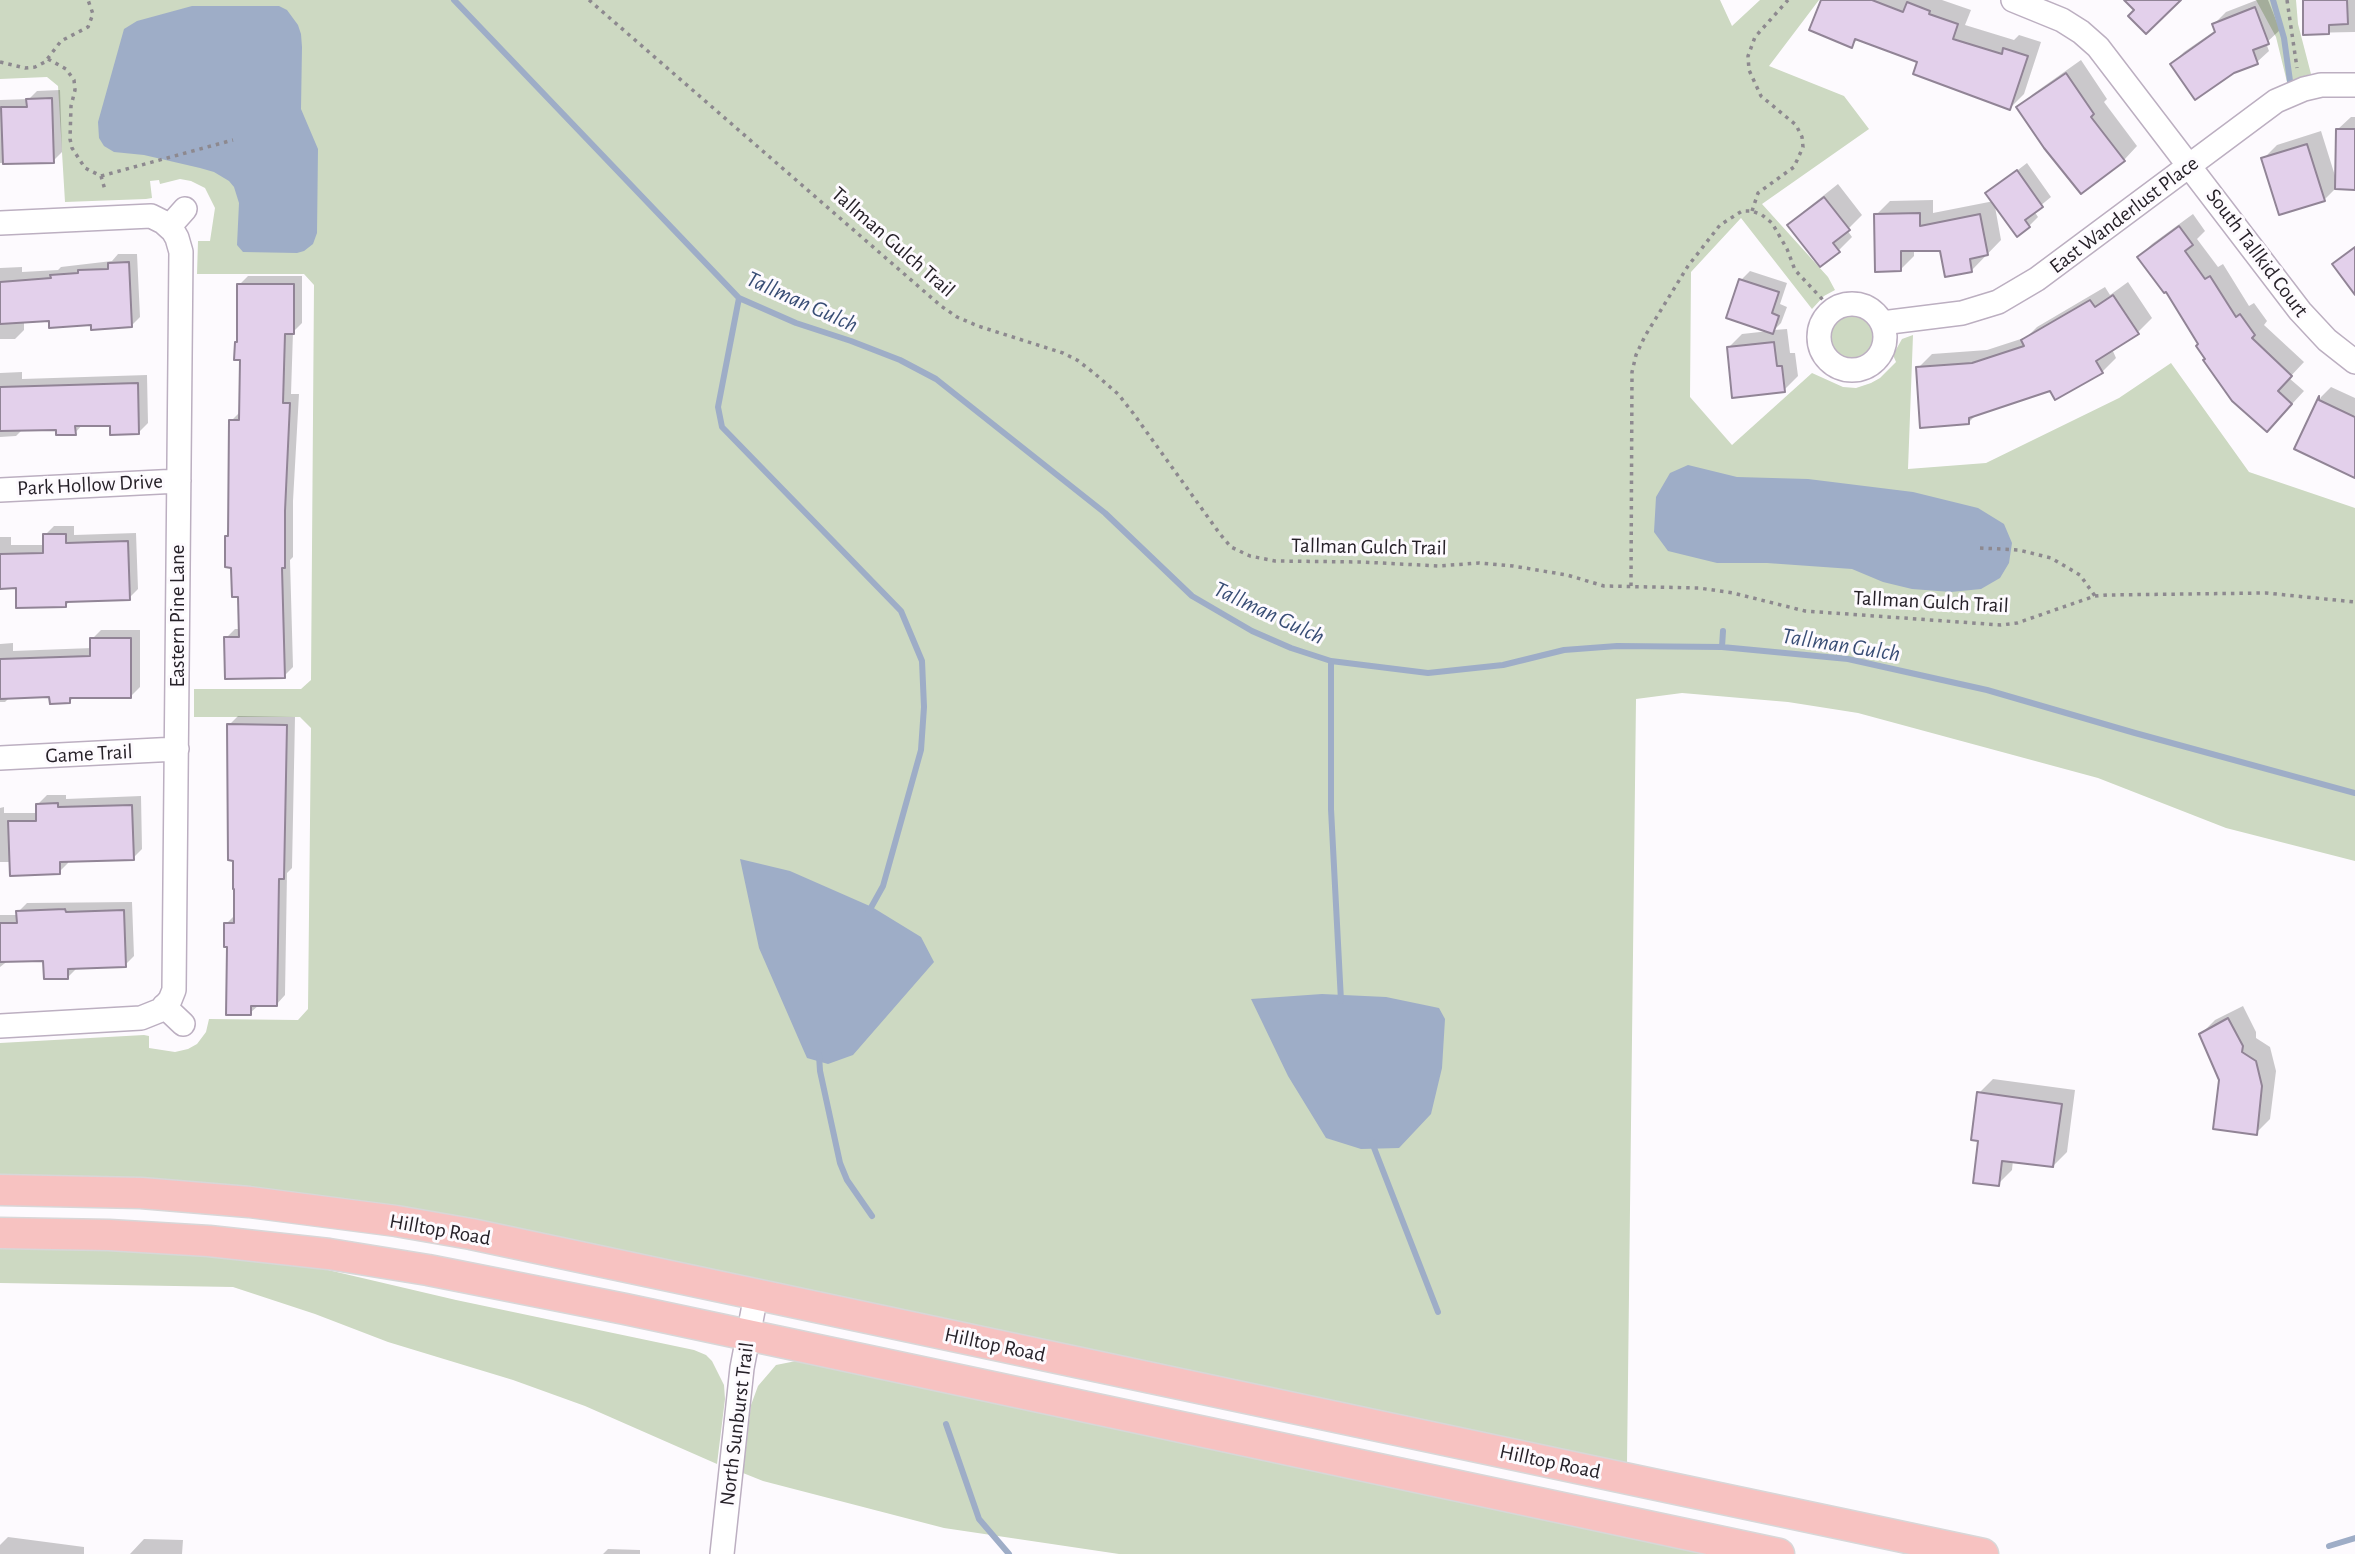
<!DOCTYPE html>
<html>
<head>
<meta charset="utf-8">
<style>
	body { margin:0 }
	canvas { display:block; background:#fdfafe }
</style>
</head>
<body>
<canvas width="2355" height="1554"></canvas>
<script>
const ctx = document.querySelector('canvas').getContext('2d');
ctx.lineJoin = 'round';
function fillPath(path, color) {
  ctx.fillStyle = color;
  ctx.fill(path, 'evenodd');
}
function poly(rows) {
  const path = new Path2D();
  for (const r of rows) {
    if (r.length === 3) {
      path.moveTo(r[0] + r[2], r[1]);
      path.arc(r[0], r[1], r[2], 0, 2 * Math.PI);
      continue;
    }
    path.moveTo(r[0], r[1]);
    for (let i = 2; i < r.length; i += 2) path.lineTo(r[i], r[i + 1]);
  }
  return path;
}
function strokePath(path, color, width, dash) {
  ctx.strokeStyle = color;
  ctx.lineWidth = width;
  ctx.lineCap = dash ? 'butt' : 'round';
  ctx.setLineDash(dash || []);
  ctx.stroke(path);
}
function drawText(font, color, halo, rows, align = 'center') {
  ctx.font = font + ' "Alegreya Sans",sans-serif';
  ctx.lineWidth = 6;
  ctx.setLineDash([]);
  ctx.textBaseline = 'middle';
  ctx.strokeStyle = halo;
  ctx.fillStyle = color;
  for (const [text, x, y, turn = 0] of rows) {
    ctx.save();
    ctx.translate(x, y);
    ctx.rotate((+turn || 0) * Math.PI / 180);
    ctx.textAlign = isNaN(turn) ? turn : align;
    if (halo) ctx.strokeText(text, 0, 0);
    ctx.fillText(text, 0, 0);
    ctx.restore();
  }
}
const green = poly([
	[0,0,1720,0,1732,26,1760,0,1819,0,1769,66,1844,96,1869,129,1762,204,1828,277,1835,290,1824,296,1812,309,1741,218,1691,272,1690,397,1732,445,1812,373,1843,387,1856,388,1871,383,1880,378,1896,362,1893,355,1902,339,1913,335,1908,469,1986,463,2119,398,2171,363,2249,472,2355,508,2355,861,2226,828,2098,778,1858,713,1788,702,1682,693,1636,699,1627,1464,442,1213,320,1196,202,1184,0,1177,0,1043,144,1035,149,1036,149,1048,175,1052,188,1049,197,1044,206,1032,209,1019,298,1020,308,1009,311,728,300,717,194,717,194,689,301,689,311,680,314,285,304,274,197,274,198,241,210,241,215,208,205,188,191,181,180,179,160,184,159,180,150,181,152,198,146,199,65,202,58,86,47,77,0,79],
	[2256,0,2296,0,2298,24,2311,74,2287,82,2276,37],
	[1851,337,24],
	[0,1248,107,1249,194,1254,311,1266,456,1300,694,1350,706,1355,712,1361,724,1385,725,1399,717,1464,585,1406,513,1380,388,1342,315,1314,233,1287,0,1283],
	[801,1360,1713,1554,1119,1554,944,1528,763,1481,743,1473,751,1405,758,1386,776,1365]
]);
const water = poly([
	[192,6,279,6,287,10,298,25,301,34,302,47,301,109,318,149,317,233,313,244,304,251,297,253,243,252,237,245,239,203,234,187,229,181,214,172,200,168,144,155,114,152,104,146,99,138,98,122,124,29,137,21],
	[1688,465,1737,477,1808,479,1913,492,1978,508,2004,524,2012,543,2009,563,2000,578,1981,589,1951,592,1912,589,1883,582,1852,569,1767,563,1717,563,1668,551,1654,532,1656,497,1670,473],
	[740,859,790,871,872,907,921,937,934,962,853,1055,828,1064,807,1058,803,1049,759,948],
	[1322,994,1386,997,1439,1008,1445,1019,1442,1068,1431,1114,1399,1148,1361,1149,1326,1138,1288,1076,1251,999]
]);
const shadow = poly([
	[1823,0,1942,0,1971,10,1965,25,2014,40,2019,35,2041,42,2024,94,2010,108,1919,61,1859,38,1851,46],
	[2257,0,2268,0,2280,30,2266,43,2269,51,2257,62,2172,64,2184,52,2216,30,2214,24,2226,12],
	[2304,0,2355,0,2355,32,2305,33],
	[2081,60,2107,99,2104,102,2137,146,2124,160,2019,108,2033,94],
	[60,90,62,152,53,161,0,163,0,100,29,99,37,91],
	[2351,117,2355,117,2355,188,2337,187,2324,200,2263,159,2277,145,2321,131,2336,179,2338,129],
	[2027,163,2051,197,2034,211,2038,217,2029,226,1994,201,2001,240,1972,270,1941,249,1914,249,1914,256,1900,270,1876,215,1890,201,1933,200,1933,213,1994,201,1988,193],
	[1838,184,1862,215,1847,230,1852,237,1838,251,1790,225,1804,211],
	[2193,214,2205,231,2197,239,2218,267,2223,264,2249,306,2254,303,2267,321,2264,325,2304,362,2289,378,2304,391,2280,417,2207,359,2200,344,2166,290,2139,257,2152,244],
	[118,254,137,254,140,317,131,326,51,319,24,321,24,330,15,339,0,339,0,268,22,267,22,272,58,270,61,267,112,261],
	[1750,271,1787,283,1780,304,1787,307,1781,323,1774,330,1787,329,1790,353,1795,353,1798,376,1784,390,1728,348,1742,334,1769,331,1741,280],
	[248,276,302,276,302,323,293,332,291,394,299,394,293,501,293,557,290,560,293,667,284,676,226,638,235,629,241,629,240,595,227,536,229,534,231,421,241,411,242,358,239,340,239,285],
	[2128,282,2152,318,2138,332,2112,349,2116,358,2102,372,1977,414,1969,422,1918,368,1932,354,1987,350,2027,337,2037,327,2105,287,2110,295],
	[22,372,22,379,147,375,148,423,139,432,112,424,83,424,75,433,58,428,23,429,16,436,0,437,0,373],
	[2331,387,2355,398,2355,475,2297,449,2321,397],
	[54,526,74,526,74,535,136,533,138,589,129,598,71,600,65,606,18,587,0,588,0,537,11,537,11,545,45,545,45,535],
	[101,630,140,630,140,687,131,696,75,696,70,701,51,696,10,697,5,702,0,702,0,644,13,643,13,651,92,648,92,639],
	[238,716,295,717,292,868,287,873,285,995,276,1005,259,1005,250,1013,228,945,226,924,236,914,229,725],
	[47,795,66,795,66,799,141,796,142,849,133,858,68,860,68,863,59,872,11,862,0,862,0,808,4,807,4,813,38,813,38,804],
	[132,902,134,956,125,965,77,968,68,977,45,959,9,960,0,967,0,915,18,915,18,912,27,903],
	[2243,1006,2256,1032,2256,1038,2270,1047,2276,1071,2270,1119,2256,1133,2221,1080,2201,1034,2215,1020],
	[1993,1079,2075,1090,2067,1152,2053,1166,2013,1160,2012,1170,1998,1184,1980,1140,1979,1093],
	[8,1537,84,1547,84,1554,0,1554,0,1545],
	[144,1539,183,1540,182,1554,130,1554],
	[608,1549,640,1550,640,1554,603,1554]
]);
const stream = poly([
	[454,0,739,298,796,323,851,341,900,360,936,379,1105,513,1192,596,1252,631,1291,648,1331,661,1428,673,1503,665,1564,650,1617,646,1722,647,1848,659,1987,690,2135,733,2355,793],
	[2273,0,2284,38,2290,81],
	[739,298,718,407,722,427,901,611,922,661,924,707,921,750,883,886,868,913],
	[1722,647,1723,631],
	[1331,661,1331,809,1341,1001],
	[819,1055,820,1071,840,1163,847,1180,872,1216],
	[1371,1140,1438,1312],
	[946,1424,979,1519,1009,1554],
	[2329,1546,2355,1538]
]);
const building = poly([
	[1821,0,1872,0,1903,12,1907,2,1930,11,1929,14,1958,24,1953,39,2002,54,2003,48,2028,56,2010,110,1913,74,1917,62,1855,39,1852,48,1809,30,1821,0],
	[2124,0,2181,0,2146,34,2128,16,2134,10,2124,0],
	[2303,0,2347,0,2348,24,2329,25,2329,34,2303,35,2303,0],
	[2255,7,2269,44,2253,50,2258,64,2234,73,2195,100,2170,64,2215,32,2212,24,2255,7],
	[2066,73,2094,114,2091,117,2125,161,2081,194,2044,148,2016,107,2066,73],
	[52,98,54,163,3,164,1,107,27,107,26,99,52,98],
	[2336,129,2355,129,2355,190,2335,189,2336,129],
	[2307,144,2325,201,2279,215,2261,158,2307,144],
	[2017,170,2043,207,2025,220,2030,227,2017,237,1985,193,2017,170],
	[1824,197,1850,230,1833,243,1840,252,1820,267,1787,225,1824,197],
	[1920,213,1920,226,1980,214,1988,255,1970,259,1972,272,1945,277,1940,251,1901,251,1901,271,1875,272,1874,214,1920,213],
	[2179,226,2193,245,2185,251,2205,279,2210,276,2236,317,2240,314,2255,335,2252,338,2292,376,2278,391,2292,404,2267,432,2232,401,2203,360,2205,359,2196,346,2198,344,2166,292,2164,293,2137,257,2179,226],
	[2355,247,2355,295,2332,264,2355,247],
	[129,262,132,327,91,330,91,325,49,328,49,321,0,324,0,282,51,278,50,275,78,273,78,270,108,269,108,263,129,262],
	[1739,279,1779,292,1772,313,1779,316,1773,334,1726,318,1739,279],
	[237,284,294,284,294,334,285,334,283,403,290,403,285,511,285,568,282,568,285,678,225,679,224,637,239,637,238,597,232,597,231,568,225,567,225,536,228,536,229,420,239,420,240,360,234,360,235,342,237,342,237,284],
	[2113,295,2139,334,2096,361,2103,373,2055,400,2050,391,1969,418,1969,424,1920,428,1916,367,1972,363,2024,346,2021,340,2090,300,2095,307,2113,295],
	[1774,342,1777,366,1782,366,1785,392,1732,398,1727,347,1774,342],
	[138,383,139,434,110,435,110,426,75,426,76,435,56,435,56,430,0,431,0,387,138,383],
	[2319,396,2319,400,2355,417,2355,478,2294,449,2319,396],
	[43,534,66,534,66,543,128,541,130,600,66,602,66,607,16,608,16,588,0,589,0,554,43,553,43,534],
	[90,638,131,638,131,698,70,698,70,703,50,704,49,697,0,699,0,659,90,656,90,638],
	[227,724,287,725,284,879,279,879,277,1006,251,1006,251,1015,226,1015,227,947,224,947,224,923,234,923,234,889,233,889,233,861,228,860,227,724],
	[58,803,58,807,132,805,134,860,60,862,60,874,10,876,8,821,36,821,36,804,58,803],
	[65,909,66,912,124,910,126,967,68,969,68,979,44,979,43,961,0,962,0,923,17,923,16,911,65,909],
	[2228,1018,2243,1046,2242,1052,2256,1061,2262,1086,2257,1135,2213,1129,2219,1080,2199,1034,2228,1018],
	[1977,1092,2062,1104,2053,1167,2002,1161,1999,1186,1973,1183,1978,1141,1971,1140,1977,1092]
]);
const path = poly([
	[589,0,941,306,957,317,978,326,1063,353,1077,360,1094,373,1118,394,1133,413,1220,534,1231,547,1250,556,1275,561,1361,562,1439,566,1479,563,1513,566,1567,575,1604,586,1699,588,1733,593,1805,611,2001,625,2017,623,2095,596,2107,595,2266,593,2355,602],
	[2287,0,2297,68],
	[48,59,66,69,74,80,75,90,71,106,70,139,72,148,85,168,101,176,105,190],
	[0,62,25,68,35,67,45,62,61,41,88,27,93,14,88,0],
	[101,176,233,140],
	[1752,211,1758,193,1794,167,1803,147,1802,137,1796,125,1761,96,1749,70,1748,56,1755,37,1788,0],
	[1980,548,2019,550,2051,558,2080,575,2095,596],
	[1631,586,1632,372,1636,355,1645,336,1688,266,1720,225,1742,211,1752,211,1762,215,1772,223,1787,249,1795,270,1823,300]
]);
const minor = poly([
	[2013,0,2062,20,2081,32,2098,47,2300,311,2327,340,2355,362],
	[0,223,151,216,163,222,173,231,177,238,181,252,174,990,170,1000,161,1010,141,1018,0,1026],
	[169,227,185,209],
	[1852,337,33],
	[1882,323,1962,313,1998,302,2037,279,2276,101,2304,89,2321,85,2355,85],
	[0,490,179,481],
	[0,758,177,749],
	[164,1006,183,1024],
	[722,1554,742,1368,756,1295]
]);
const major = poly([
	[0,1190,141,1193,249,1202,396,1221,471,1234,1983,1554],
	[0,1233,109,1235,209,1241,329,1254,428,1270,625,1309,1779,1554]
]);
const streetNames = [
	["East Wanderlust Place",2124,215,-37],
	["Tallman Gulch Trail",893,242,41],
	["South Tallkid Court",2257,253,53],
	["Park Hollow Drive",90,485,-3],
	["Tallman Gulch Trail",1369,547,1],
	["Tallman Gulch Trail",1931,602,3],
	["Eastern Pine Lane",178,616,-90],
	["Game Trail",89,754,-3],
	["Hilltop Road",440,1230,10],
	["Hilltop Road",995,1345,12],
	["North Sunburst Trail",737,1424,-83],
	["Hilltop Road",1550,1462,12]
];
const waterNames = [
	["Tallman Gulch",802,302,24],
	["Tallman Gulch",1269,613,25],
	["Tallman Gulch",1841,645,9]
];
fillPath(green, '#cdd9c2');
fillPath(water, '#9eadc7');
fillPath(shadow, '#0003');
strokePath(stream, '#9eadc7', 6);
fillPath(building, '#e3d0eb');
strokePath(building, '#918496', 2);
strokePath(minor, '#bcafc1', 26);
strokePath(major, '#d8d7d8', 33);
strokePath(path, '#8d898f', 3.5, [3.5, 5]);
strokePath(minor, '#fff', 23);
strokePath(major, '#f7c2c1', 30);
drawText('21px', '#262128', '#fdfafe', streetNames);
drawText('italic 23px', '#384d75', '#fdfafe', waterNames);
</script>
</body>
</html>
